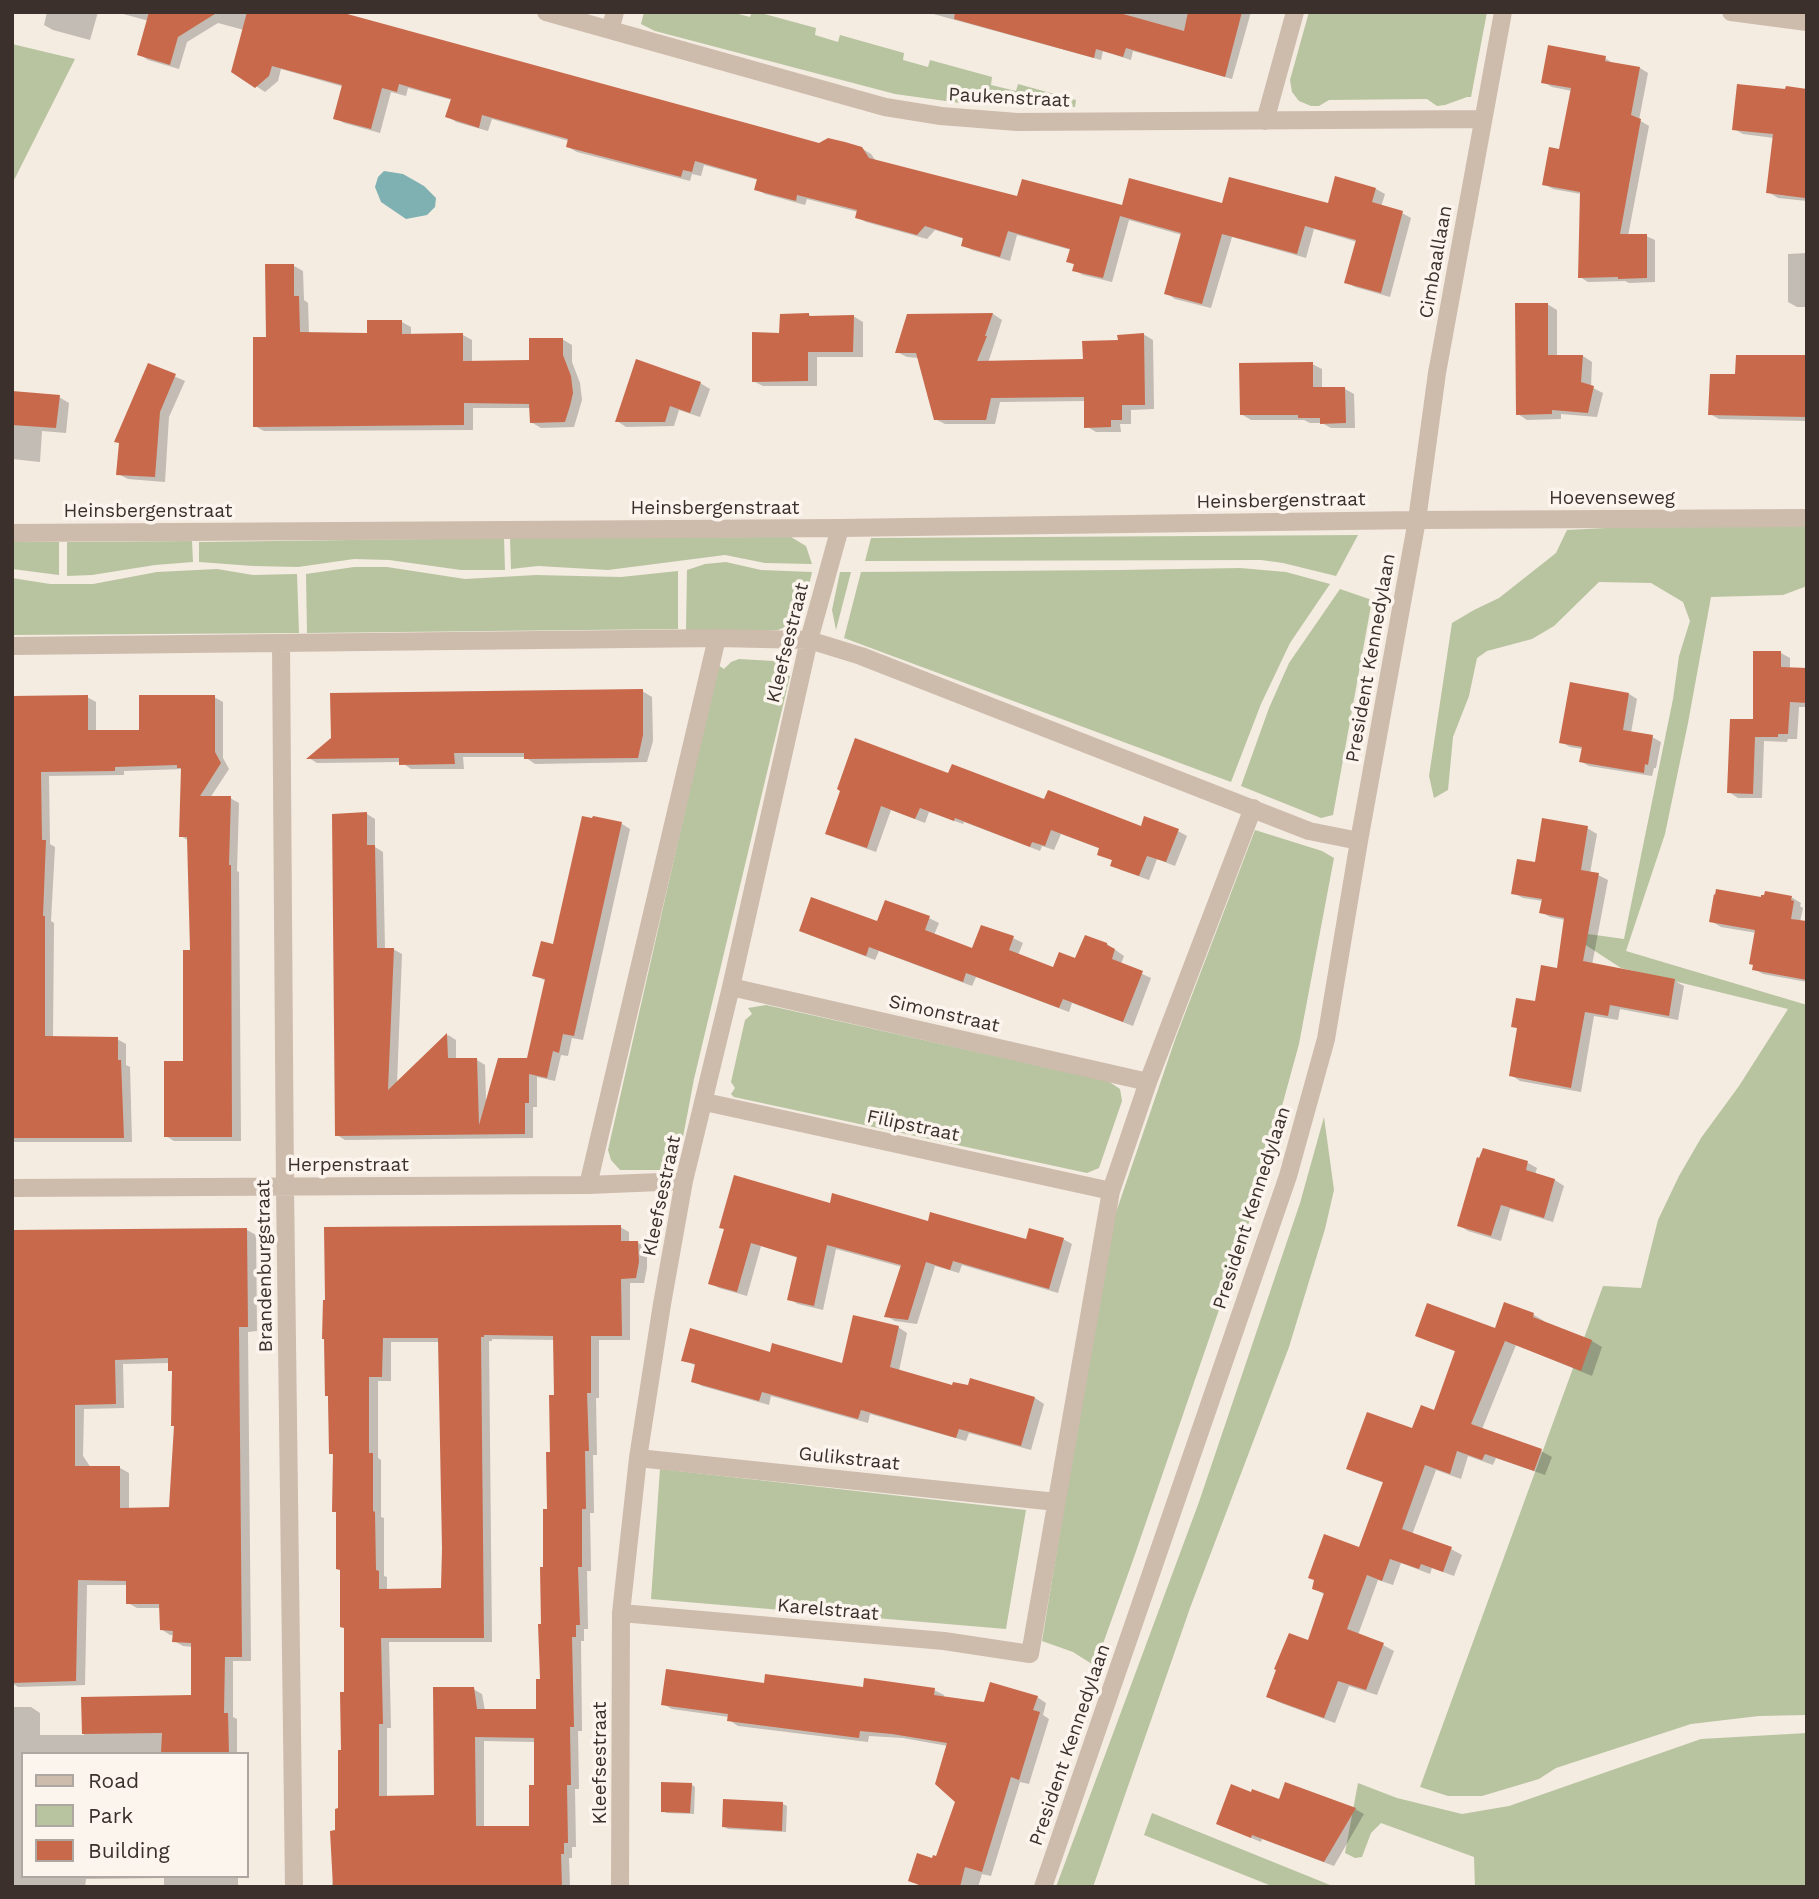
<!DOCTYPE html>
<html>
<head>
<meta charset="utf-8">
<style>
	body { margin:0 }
	#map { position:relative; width:1819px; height:1899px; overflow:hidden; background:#f4ebe1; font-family:"Work Sans",sans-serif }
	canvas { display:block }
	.frame { position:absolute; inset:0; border:14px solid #3b302b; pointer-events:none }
	.legend { position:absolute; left:21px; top:1752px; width:228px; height:126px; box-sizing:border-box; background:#fbf5ee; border:2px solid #aea6a0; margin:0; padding:9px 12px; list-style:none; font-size:21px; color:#3b302b }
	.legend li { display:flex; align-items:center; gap:14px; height:35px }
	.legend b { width:35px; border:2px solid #aea6a0 }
</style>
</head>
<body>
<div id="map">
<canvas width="1819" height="1899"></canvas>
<div class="frame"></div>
<ul class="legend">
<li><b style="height:9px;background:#cdbbac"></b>Road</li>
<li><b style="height:19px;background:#b8c4a0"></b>Park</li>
<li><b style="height:19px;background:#c8694b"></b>Building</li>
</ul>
</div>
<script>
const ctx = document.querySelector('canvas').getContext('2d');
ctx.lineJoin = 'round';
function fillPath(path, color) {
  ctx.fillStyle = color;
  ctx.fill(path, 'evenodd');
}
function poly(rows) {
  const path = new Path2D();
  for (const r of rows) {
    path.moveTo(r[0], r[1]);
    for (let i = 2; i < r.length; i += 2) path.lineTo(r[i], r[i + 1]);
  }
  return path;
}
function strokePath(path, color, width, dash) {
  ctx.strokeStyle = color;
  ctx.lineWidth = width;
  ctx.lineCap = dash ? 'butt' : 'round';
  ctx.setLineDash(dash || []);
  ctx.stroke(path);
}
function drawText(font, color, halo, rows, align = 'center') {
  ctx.font = font + ' "Work Sans",sans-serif';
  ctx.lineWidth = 7;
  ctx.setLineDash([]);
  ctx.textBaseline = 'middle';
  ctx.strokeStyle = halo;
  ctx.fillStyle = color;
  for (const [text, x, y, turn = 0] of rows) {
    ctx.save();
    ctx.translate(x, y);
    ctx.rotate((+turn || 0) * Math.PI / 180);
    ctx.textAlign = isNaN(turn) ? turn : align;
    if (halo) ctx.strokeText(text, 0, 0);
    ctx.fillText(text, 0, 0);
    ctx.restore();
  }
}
const green = poly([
	[644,12,731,12,750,17,752,12,757,12,816,28,815,35,838,42,840,35,904,53,903,60,928,67,930,60,992,77,991,85,1016,91,1018,84,1076,100,1075,107,996,106,960,103,895,94,655,31,641,24],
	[1309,12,1487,12,1471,97,1467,97,1445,105,1437,106,1427,99,1329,100,1319,106,1311,106,1299,101,1292,92,1290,80],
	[12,44,75,59,12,184],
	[1662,525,1807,526,1807,586,1783,595,1711,597,1688,723,1665,834,1626,951,1807,1005,1807,1715,1759,1716,1691,1724,1556,1768,1539,1779,1482,1796,1448,1796,1420,1787,1603,1286,1641,1288,1658,1220,1679,1176,1701,1138,1739,1086,1788,1009,1621,968,1581,942,1588,934,1624,939,1673,699,1679,656,1690,621,1683,602,1651,583,1599,582,1554,626,1532,639,1487,651,1477,658,1469,696,1453,737,1448,790,1434,798,1429,776,1452,623,1474,610,1499,598,1556,553,1567,530],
	[1358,535,1336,576,1283,563,1261,560,865,561,871,538],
	[791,537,806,546,812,564,765,563,725,555,608,570,538,566,511,569,510,538],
	[504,538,505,570,461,570,389,560,354,559,298,567,253,566,199,562,199,542],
	[192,541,193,562,155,565,92,575,67,576,67,542],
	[12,542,59,542,59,575,12,569],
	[726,562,761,570,812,572,804,608,799,616,794,623,778,630,686,630,687,570,705,564],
	[354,567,387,567,465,579,536,575,621,577,678,571,678,629,307,633,306,574],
	[1240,568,1286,572,1330,584,1290,643,1261,704,1231,782,844,638,861,572,1119,570],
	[217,569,253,575,297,574,299,633,12,635,12,578,50,584,93,584,157,572],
	[840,572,851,572,836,630,832,610],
	[1340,589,1372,600,1333,815,1321,818,1241,786,1269,708,1289,663],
	[739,659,774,661,780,667,783,674,790,676,694,1079,680,1153,671,1165,661,1170,620,1170,611,1160,608,1150,718,665,724,669,731,662],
	[1255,830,1322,851,1334,858,1299,1044,1254,1208,1133,1560,1095,1666,1073,1652,1042,1641,1094,1325,1113,1221,1176,1037],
	[766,1005,1108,1081,1120,1089,1122,1101,1099,1168,1087,1173,734,1097,731,1094,735,1088,731,1082,745,1020,752,1014,748,1008],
	[1324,1117,1334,1190,1325,1229,1289,1347,1190,1608,1093,1887,1056,1887,1199,1502,1300,1203],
	[660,1469,1026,1510,1006,1629,651,1599],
	[1807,1733,1807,1887,1475,1887,1474,1857,1381,1823,1371,1833,1362,1857,1355,1858,1345,1853,1358,1783,1397,1798,1462,1814,1509,1806,1701,1739],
	[1152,1813,1335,1887,1274,1887,1144,1835]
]);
const water = poly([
	[384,171,403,174,424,186,436,198,435,207,427,215,406,219,381,202,375,187,378,177]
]);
const shadow = poly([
	[47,12,98,12,90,40,53,30,44,25],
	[116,12,334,12,819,144,861,148,871,154,876,161,1019,198,1123,207,1223,205,1329,206,1376,189,1385,194,1381,207,1402,213,1411,218,1390,297,1355,287,1346,282,1357,242,1314,229,1306,258,1232,237,1211,308,1175,299,1166,293,1182,235,1129,220,1112,282,1083,275,1074,270,1075,265,1068,261,1071,250,1017,235,1010,261,972,250,963,245,964,239,935,230,927,239,866,222,857,217,858,212,807,199,805,205,765,194,756,189,758,180,704,165,701,176,692,174,690,181,577,152,568,147,569,141,492,119,488,131,456,122,447,116,452,100,408,88,406,96,391,92,380,133,344,123,335,118,344,87,281,69,278,81,265,92,256,86,244,30,218,23,187,42,179,69,148,60,139,54,149,21],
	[926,12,1251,12,1232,79,1133,51,1131,60,1103,51,1101,60],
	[1605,58,1614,64,1640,68,1648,73,1639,120,1649,126,1628,236,1646,236,1655,240,1655,282,1629,283,1625,281,1588,282,1580,277,1581,194,1553,189,1544,184,1560,151,1572,91,1552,87,1543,82],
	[1807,91,1807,201,1778,198,1768,192,1774,138,1743,134,1734,129],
	[1807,253,1807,307,1797,307,1788,302,1788,254],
	[294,266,303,271,304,300,308,303,309,334,368,335,402,322,411,327,411,335,463,335,472,340,472,362,531,362,562,339,572,345,572,362,580,383,582,400,574,427,541,428,531,422,531,408,473,408,473,430,264,431,255,426,267,339],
	[1547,304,1557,310,1557,356,1583,356,1592,362,1591,387,1603,393,1597,417,1561,414,1561,419,1527,420,1518,414],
	[993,314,1002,320,988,363,1085,361,1119,342,1143,334,1153,340,1154,409,1131,410,1131,424,1120,424,1121,432,1096,432,1086,426,1086,401,1000,402,995,424,945,424,935,419,919,358,907,357,897,352,908,316],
	[809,315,813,317,853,316,863,322,863,357,817,357,817,386,763,386,753,381,781,334],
	[1807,357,1807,421,1719,419,1710,414,1737,376],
	[1312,364,1322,369,1322,389,1345,389,1354,394,1355,428,1331,428,1322,423,1310,423,1304,420,1251,420,1241,414],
	[149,365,185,381,169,417,165,482,128,479,118,474],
	[700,383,710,389,700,417,679,410,674,426,626,427,617,421],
	[12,393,59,397,69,403,66,433,42,431,40,462,12,459],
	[1781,653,1790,658,1790,669,1807,669,1807,707,1799,707,1797,739,1788,739,1787,742,1764,741,1762,798,1738,798,1729,792],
	[642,691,652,697,653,741,647,762,535,764,525,757,463,757,464,769,411,769,401,762,317,763,309,758],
	[1629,694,1637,699,1631,733,1652,737,1661,742,1656,768,1654,768,1652,776,1589,766,1580,761,1583,749,1570,747,1561,742],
	[87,697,96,702,96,731,141,731,214,697,223,702,223,758,229,769,210,798,230,798,239,803,237,871,239,872,241,1141,174,1141,166,1136,185,1063,191,951,189,841,181,836,183,769,124,771,124,775,49,776,50,844,55,847,51,921,54,923,53,1038,117,1039,126,1044,126,1065,130,1067,132,1142,15,1142,12,1141,12,778],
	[949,775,1142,828,1178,831,1187,836,1175,866,1157,859,1149,880,1121,870,1112,865,1114,861,1099,854,1101,849,1061,834,1054,850,1042,846,1040,851,964,822,963,824,929,812,925,823,891,810,876,852,836,838,827,833,842,790],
	[367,814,375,819,375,847,383,852,385,949,393,949,402,954,397,1084,448,1035,456,1040,456,1060,477,1060,485,1065,486,1102,528,1060,546,981,534,975,554,946,594,818,622,824,630,829,583,1040,572,1038,568,1056,561,1055,555,1081,537,1077,537,1107,533,1107,533,1138,345,1140,337,1135],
	[1587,828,1597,834,1590,873,1598,875,1608,880,1592,965,1675,981,1684,986,1678,1020,1620,1009,1618,1020,1594,1016,1581,1092,1520,1081,1511,1075,1518,1029,1513,1026,1536,1003,1558,970,1565,920,1550,917,1541,912,1543,901,1523,898,1513,893,1536,864],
	[1791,897,1801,903,1800,906,1803,908,1800,922,1807,923,1807,982,1763,974,1754,969,1757,933,1721,927,1711,921,1762,899],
	[886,902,929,918,939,923,934,935,973,950,1013,938,1023,943,1018,955,1054,969,1107,944,1124,956,1121,964,1151,978,1133,1026,1072,1003,1069,1012,976,977,972,986,879,951,875,960,810,935,878,923],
	[1480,1160,1528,1163,1537,1168,1535,1175,1555,1180,1564,1186,1553,1222,1510,1209,1501,1241,1468,1231,1459,1225],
	[831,1205,1027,1242,1063,1239,1072,1244,1058,1293,962,1265,959,1273,935,1266,917,1324,895,1321,886,1316,902,1267,836,1249,823,1310,798,1304,789,1299,798,1258,761,1246,747,1296,719,1288,710,1283,725,1229],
	[620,1227,629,1232,629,1243,638,1243,647,1248,647,1268,644,1283,630,1283,630,1340,599,1340,599,1398,596,1398,597,1455,593,1455,594,1513,590,1513,591,1571,587,1571,588,1629,584,1629,584,1641,581,1641,582,1731,578,1731,579,1789,575,1789,576,1847,572,1847,572,1858,569,1858,570,1887,332,1887,340,1810,346,1629,334,1455,330,1453,326,1340],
	[492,1339,555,1340,556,1397,542,1626,541,1681,538,1711,485,1711,482,1694,473,1689,435,1797,387,1798,387,1728,391,1728,389,1642,492,1642,489,1341,492,1341],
	[391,1342,440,1342,444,1549,442,1590,387,1590,387,1577,384,1576,384,1518,381,1517,381,1460,378,1458,378,1381,391,1381],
	[484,1741,535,1742,535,1787,531,1828,484,1828],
	[247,1230,256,1235,257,1331,248,1332,251,1661,233,1661,233,1717,237,1719,237,1754,23,1754,23,1876,238,1876,238,1887,164,1887,164,1878,86,1879,85,1887,12,1887,12,1707,31,1707,40,1713,40,1735,84,1735,83,1699,192,1697,193,1647,183,1646,174,1641,174,1635,170,1635,161,1629,161,1608,137,1608,128,1603,128,1585,87,1585,85,1685,18,1687,12,1683,12,1232],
	[170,1363,174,1372,175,1426,171,1509,129,1509,129,1473,120,1468,91,1468,83,1456,84,1409,124,1408,123,1364],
	[1505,1305,1534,1315,1544,1321,1544,1323,1592,1341,1602,1347,1592,1376,1516,1345,1482,1429,1541,1451,1552,1457,1545,1475,1496,1458,1493,1465,1468,1456,1461,1479,1436,1470,1412,1535,1451,1549,1462,1555,1454,1576,1432,1568,1430,1574,1401,1563,1393,1585,1378,1580,1358,1635,1383,1645,1394,1651,1377,1695,1349,1686,1335,1723,1278,1702,1268,1696,1309,1643,1325,1595,1314,1588,1360,1549,1384,1483,1359,1474,1348,1468,1413,1431,1435,1412,1457,1352,1428,1341,1417,1335,1496,1331],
	[898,1327,907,1333,899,1371,954,1387,969,1388,971,1380,1035,1398,1044,1404,1031,1450,969,1433,966,1441,870,1414,868,1423,771,1396,769,1405,702,1386,693,1381,697,1366,683,1360,771,1354,843,1365],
	[765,1685,865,1689,934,1690,944,1695,943,1698,985,1704,1037,1697,1046,1703,1043,1715,1049,1719,1029,1784,1020,1782,991,1876,982,1874,978,1887,922,1887,910,1880,937,1858,957,1801,948,1746,903,1738,869,1736,868,1742,738,1726,729,1720,729,1717,672,1709,663,1704],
	[691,1784,695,1787,694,1814,667,1813,663,1811],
	[783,1804,787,1806,786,1832,728,1829,723,1826],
	[1355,1809,1364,1814,1334,1866,1262,1839,1261,1842,1218,1824]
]);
const building = poly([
	[149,12,218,12,178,37,170,65,137,55],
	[247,12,340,12,772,130,819,143,828,138,845,142,862,147,869,158,1017,196,1022,179,1122,205,1129,178,1222,203,1229,177,1328,203,1335,176,1376,188,1372,202,1403,211,1381,293,1344,283,1356,240,1305,226,1297,254,1222,234,1202,304,1164,294,1181,233,1120,216,1103,278,1072,271,1074,264,1066,262,1070,249,1008,231,1000,257,961,246,963,238,925,226,917,235,855,218,857,210,797,195,796,201,754,190,757,179,695,161,692,172,683,170,681,177,566,147,568,139,482,115,479,128,445,117,451,99,399,84,397,92,382,88,371,129,333,119,342,85,272,66,269,76,255,88,231,72],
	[955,12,1116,12,1184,31,1188,12,1242,12,1225,77,1126,48,1123,57,1096,49,1094,58,954,19],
	[1548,45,1606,56,1605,61,1640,67,1631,115,1641,119,1620,234,1647,234,1647,278,1618,279,1618,277,1578,278,1580,192,1542,185,1549,147,1559,149,1571,88,1541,83],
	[1737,84,1785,89,1786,86,1807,89,1807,181,1805,198,1766,193,1773,134,1732,130],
	[265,264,294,264,294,296,299,296,300,332,367,333,367,320,402,320,402,334,463,333,463,361,529,360,529,338,563,338,563,355,571,376,573,393,570,406,565,422,530,423,529,404,464,403,464,425,253,427,253,337,266,337],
	[1515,303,1548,303,1548,355,1583,355,1581,382,1594,386,1588,413,1552,410,1552,414,1516,415],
	[809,313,809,316,854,315,853,352,808,352,808,381,752,382,752,332,779,333,780,314],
	[993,313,985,336,987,336,977,361,1083,359,1082,341,1118,340,1117,335,1144,333,1145,405,1122,405,1122,420,1111,420,1111,427,1084,428,1084,397,991,398,986,420,934,420,916,353,895,353,907,314],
	[1736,355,1806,355,1806,417,1708,415,1710,374,1735,374],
	[636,359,701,382,690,413,670,406,665,422,615,422],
	[1313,362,1313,387,1345,387,1346,423,1320,424,1320,418,1298,418,1298,415,1240,415,1239,363],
	[148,363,176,374,160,412,155,477,116,475,119,443,114,442],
	[12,391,60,395,56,428,12,425],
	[1753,651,1781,651,1781,667,1807,668,1807,703,1790,702,1788,734,1778,734,1778,737,1755,737,1753,794,1727,793,1730,719,1753,719],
	[1570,682,1629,693,1623,730,1653,735,1648,765,1645,764,1644,773,1579,762,1582,747,1559,743],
	[643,689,643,735,638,758,524,759,524,753,454,753,455,764,399,765,399,758,306,759,331,738,330,693],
	[88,695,88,730,139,730,139,695,215,695,215,752,221,763,200,796,231,796,229,865,231,865,232,1137,164,1137,164,1061,183,1061,183,950,190,950,187,837,179,837,181,768,177,768,177,765,115,767,115,771,41,772,42,840,46,840,43,916,45,916,45,1036,118,1037,118,1060,121,1060,124,1138,12,1138,12,696],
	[855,738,948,773,952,764,1044,799,1048,790,1141,826,1144,816,1179,829,1166,862,1147,856,1139,876,1110,866,1112,860,1097,855,1099,848,1051,830,1045,846,1032,842,1030,847,955,818,954,821,920,808,915,819,881,806,867,848,825,834,840,791,837,789],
	[367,812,367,845,375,845,377,948,394,948,388,1090,447,1033,448,1058,477,1058,479,1125,498,1058,527,1058,545,979,532,976,541,941,553,944,582,816,592,818,593,816,622,822,574,1036,563,1034,559,1053,553,1051,547,1078,529,1074,529,1103,525,1103,525,1134,335,1136,332,814],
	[1542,818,1588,826,1581,870,1599,873,1583,961,1675,979,1669,1016,1610,1005,1608,1016,1585,1012,1571,1088,1509,1076,1517,1028,1511,1027,1516,998,1535,1001,1541,965,1557,968,1564,918,1539,913,1542,899,1511,894,1517,859,1535,862],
	[1716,889,1761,897,1761,895,1764,895,1765,891,1792,896,1791,900,1794,901,1791,919,1807,921,1807,980,1752,970,1753,965,1749,964,1755,930,1709,922,1714,894,1715,895],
	[811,897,877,921,885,900,930,916,925,930,972,948,981,925,1014,936,1009,950,1053,967,1059,952,1075,958,1085,935,1107,943,1107,945,1115,949,1112,959,1143,971,1123,1022,1063,999,1059,1008,966,973,963,982,869,947,866,956,799,931],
	[1483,1148,1528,1161,1526,1170,1555,1179,1544,1218,1501,1205,1491,1236,1457,1226,1477,1157,1479,1158],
	[734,1175,830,1203,832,1193,928,1221,930,1212,1026,1239,1029,1228,1064,1238,1049,1289,953,1261,950,1270,926,1262,908,1320,884,1317,901,1265,827,1245,814,1306,787,1300,797,1257,751,1243,737,1292,708,1284,724,1229,719,1228],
	[621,1225,621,1241,638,1241,639,1262,636,1278,621,1279,622,1336,591,1336,591,1393,587,1393,589,1451,585,1451,586,1509,582,1509,582,1567,578,1567,580,1625,576,1625,576,1637,572,1637,574,1727,570,1727,571,1785,567,1785,568,1843,564,1843,564,1854,561,1854,562,1887,333,1887,330,1831,335,1830,335,1809,338,1808,338,1750,341,1750,340,1692,344,1692,344,1628,340,1627,340,1570,336,1569,336,1512,332,1512,333,1454,329,1454,328,1396,325,1396,324,1339,322,1339,323,1300,325,1300,324,1227],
	[484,1335,553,1336,554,1395,549,1395,550,1452,546,1452,547,1509,543,1509,543,1567,540,1567,541,1624,538,1624,540,1679,536,1679,536,1709,477,1709,474,1687,433,1687,434,1795,379,1796,379,1724,383,1724,381,1638,484,1638,481,1337,484,1337],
	[383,1338,438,1338,442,1549,441,1588,379,1589,379,1571,376,1570,375,1512,373,1511,373,1453,369,1453,369,1377,382,1377],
	[475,1737,534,1738,534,1785,529,1785,529,1826,476,1826],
	[247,1228,248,1327,239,1327,242,1657,225,1657,224,1713,228,1713,229,1754,161,1753,162,1733,82,1734,81,1697,191,1695,191,1643,172,1642,173,1631,160,1630,159,1604,126,1604,126,1581,78,1580,76,1681,12,1683,12,1230],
	[168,1358,168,1371,172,1371,171,1426,174,1426,169,1507,120,1508,120,1466,75,1466,75,1405,116,1404,115,1360],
	[1504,1302,1534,1313,1533,1317,1592,1340,1581,1371,1505,1341,1471,1424,1542,1449,1534,1471,1485,1454,1482,1460,1457,1451,1450,1474,1425,1465,1402,1529,1452,1547,1443,1572,1421,1564,1419,1569,1390,1559,1382,1581,1367,1575,1347,1629,1384,1643,1366,1690,1338,1681,1324,1718,1266,1697,1276,1670,1274,1669,1289,1633,1308,1640,1324,1593,1312,1589,1314,1580,1308,1578,1324,1534,1359,1547,1383,1482,1346,1469,1367,1412,1412,1428,1421,1405,1434,1410,1455,1351,1415,1336,1427,1303,1495,1328],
	[853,1315,899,1326,890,1367,952,1385,953,1382,968,1385,970,1378,1035,1397,1021,1446,959,1429,956,1438,861,1410,858,1419,762,1392,759,1401,691,1382,695,1364,681,1361,690,1328,770,1352,772,1343,842,1363],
	[666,1669,764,1683,765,1674,863,1687,864,1678,935,1688,934,1695,984,1702,990,1682,1038,1696,1033,1710,1040,1712,1019,1780,1011,1777,982,1872,965,1867,960,1887,925,1887,908,1881,917,1853,932,1858,933,1855,936,1856,955,1802,935,1784,947,1743,892,1734,860,1731,859,1738,727,1721,728,1714,661,1705],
	[661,1782,692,1783,690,1813,661,1812],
	[1285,1782,1356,1808,1324,1862,1252,1835,1251,1838,1216,1824,1231,1784,1251,1792,1252,1789,1279,1799],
	[723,1799,783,1802,782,1831,722,1827]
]);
const minor = poly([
	[546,12,885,107,941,116,1017,122,1483,119],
	[1731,12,1807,22],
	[610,30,615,12],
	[1265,121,1295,12],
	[12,533,840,528,1417,520,1807,518],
	[281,644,285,1186,294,1887],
	[12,646,717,638,809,640,861,656,1309,831,1359,841],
	[731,987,1148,1082],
	[705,1102,1111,1191],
	[588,1185,717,638],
	[12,1188,588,1185,684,1181],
	[638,1458,1056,1502],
	[621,1613,944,1641,1030,1654,1111,1191,1148,1082,1253,808],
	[620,1887,621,1613,638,1458,662,1304,684,1181,731,987,809,640,840,528],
	[1043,1887,1288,1176,1326,1039,1359,841,1417,520,1437,373,1503,12]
]);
const streetNames = [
	["Paukenstraat",1009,98,3],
	["Cimbaallaan",1436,262,-80],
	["Hoevenseweg",1612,498],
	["Heinsbergenstraat",1281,501,-1],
	["Heinsbergenstraat",715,508],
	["Heinsbergenstraat",148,511],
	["Kleefsestraat",788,643,-76],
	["President Kennedylaan",1371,658,-80],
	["Simonstraat",944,1014,13],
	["Filipstraat",913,1126,12],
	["Herpenstraat",348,1165],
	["Kleefsestraat",662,1196,-78],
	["President Kennedylaan",1252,1208,-72],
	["Brandenburgstraat",265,1266,-91],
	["Gulikstraat",849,1459,6],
	["Karelstraat",828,1610,5],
	["President Kennedylaan",1070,1745,-71],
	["Kleefsestraat",600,1763,-90]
];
fillPath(green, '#b8c4a0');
fillPath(water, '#7fb0b2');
fillPath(shadow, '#0003');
fillPath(building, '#c8694b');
strokePath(minor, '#cdbbac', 18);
drawText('19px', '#3b302b', '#fbf5ee', streetNames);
</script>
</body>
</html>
